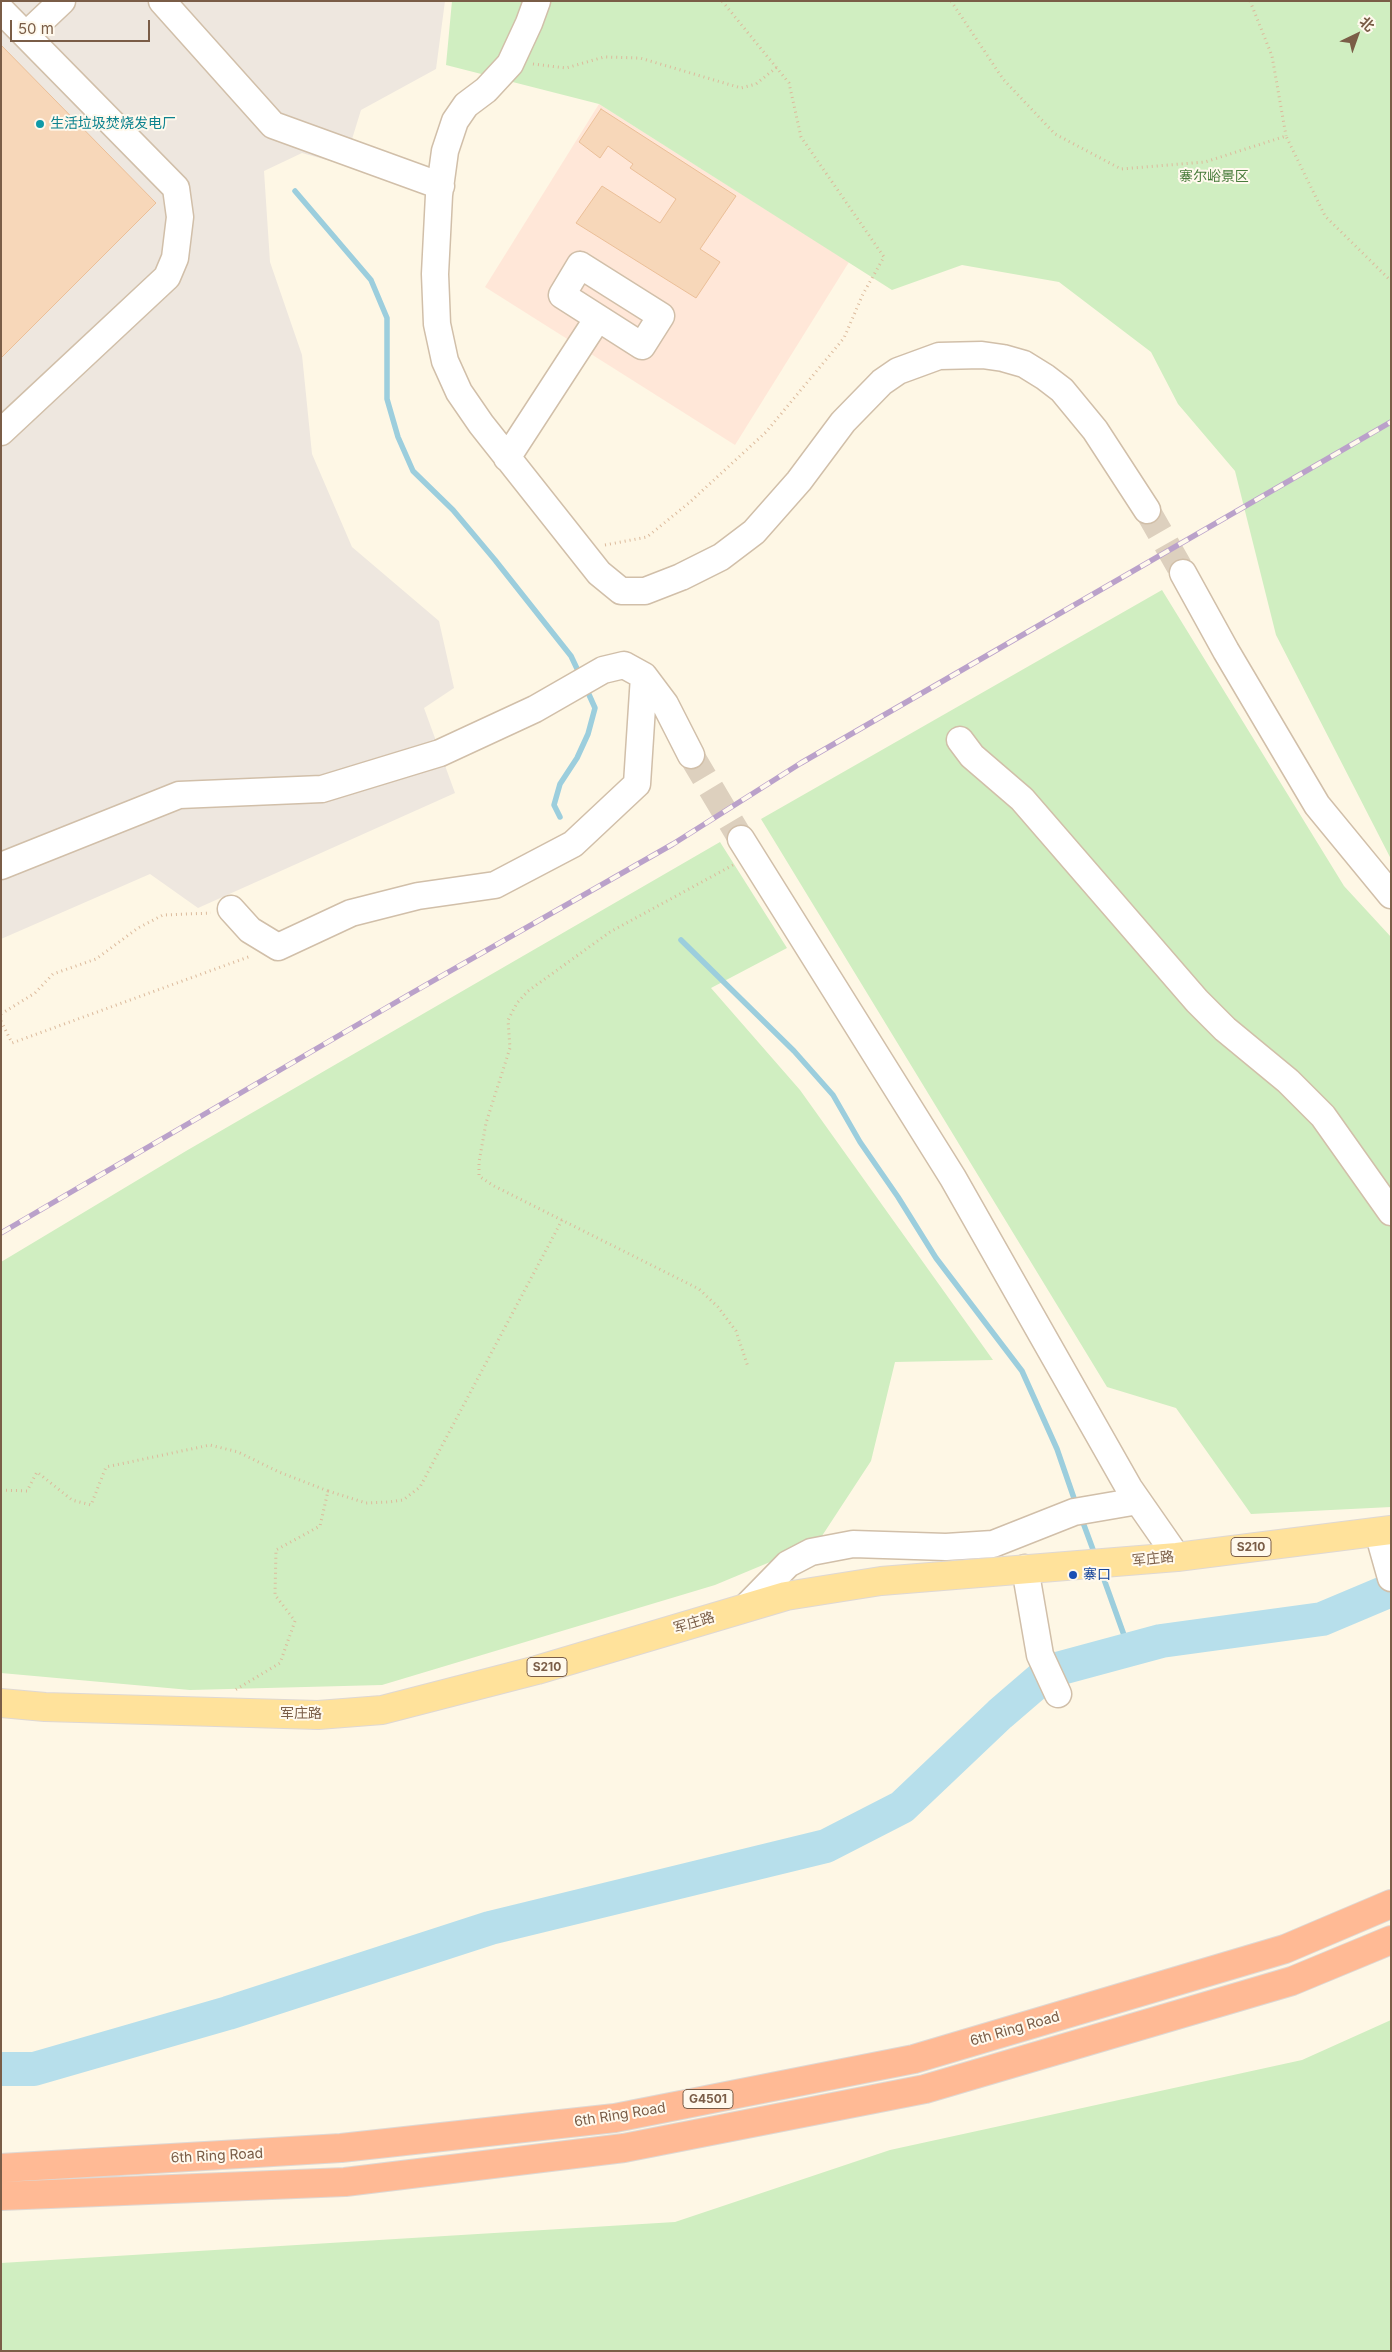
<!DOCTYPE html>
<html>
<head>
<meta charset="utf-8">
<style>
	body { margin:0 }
	#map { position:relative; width:1392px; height:2352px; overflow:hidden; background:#fef7e5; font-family:Inter,"Noto Sans SC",sans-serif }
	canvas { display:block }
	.frame { position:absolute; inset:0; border:2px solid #7a5d47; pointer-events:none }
	.north { position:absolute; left:1332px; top:10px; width:50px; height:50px; -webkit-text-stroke:4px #fff9ed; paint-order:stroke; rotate:42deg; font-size:14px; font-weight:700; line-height:20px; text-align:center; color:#7a5d47 }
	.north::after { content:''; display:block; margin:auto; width:18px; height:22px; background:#7a5d47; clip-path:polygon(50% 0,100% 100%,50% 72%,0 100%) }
	.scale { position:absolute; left:10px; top:20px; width:140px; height:22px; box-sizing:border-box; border:2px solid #7a5d47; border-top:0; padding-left:6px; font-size:15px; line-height:18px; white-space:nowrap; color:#7a5d47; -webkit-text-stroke:4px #fff9ed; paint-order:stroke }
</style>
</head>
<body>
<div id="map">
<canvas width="1392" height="2352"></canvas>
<div class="frame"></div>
<div class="north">北</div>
<div class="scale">50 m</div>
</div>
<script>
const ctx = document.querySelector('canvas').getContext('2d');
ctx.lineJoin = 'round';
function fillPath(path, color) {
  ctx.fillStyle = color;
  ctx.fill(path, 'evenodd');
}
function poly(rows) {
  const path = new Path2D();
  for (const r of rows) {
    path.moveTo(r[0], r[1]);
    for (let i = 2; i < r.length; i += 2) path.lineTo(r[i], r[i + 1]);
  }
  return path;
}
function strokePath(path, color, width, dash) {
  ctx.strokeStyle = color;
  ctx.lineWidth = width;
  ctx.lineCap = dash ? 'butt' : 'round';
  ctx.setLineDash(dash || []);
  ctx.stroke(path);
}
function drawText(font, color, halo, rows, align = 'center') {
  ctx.font = font + ' Inter,"Noto Sans SC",sans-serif';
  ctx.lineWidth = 4;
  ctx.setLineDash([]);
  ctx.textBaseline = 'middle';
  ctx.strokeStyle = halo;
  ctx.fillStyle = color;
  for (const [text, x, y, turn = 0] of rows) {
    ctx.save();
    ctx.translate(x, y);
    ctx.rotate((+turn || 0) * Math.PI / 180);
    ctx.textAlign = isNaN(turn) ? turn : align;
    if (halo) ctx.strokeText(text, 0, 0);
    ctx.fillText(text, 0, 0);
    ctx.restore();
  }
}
const commercial = poly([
	[599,104,849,262,735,445,485,287]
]);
const industrial = poly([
	[1,1,445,1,436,69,361,110,344,165,302,153,264,171,270,262,302,355,312,454,352,547,439,621,454,688,424,708,455,793,198,908,150,874,1,939]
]);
const green = poly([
	[452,1,1391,1,1391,859,1276,635,1235,471,1178,404,1151,352,1059,282,962,265,892,290,599,104,446,65],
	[1162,590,1344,886,1391,937,1391,1507,1251,1514,1176,1408,1107,1387,761,819],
	[720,842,787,948,711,988,800,1090,993,1360,895,1362,871,1461,818,1542,715,1585,382,1685,190,1690,1,1673,1,1262,186,1151],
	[1391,2020,1391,2351,1,2351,1,2263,675,2222,890,2150,1302,2060]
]);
const stream = poly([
	[295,191,371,280,387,318,387,399,398,437,413,471,453,510,495,560,571,656,580,675],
	[560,817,554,805,560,784,577,758,588,734,595,708,586,688],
	[681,940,794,1051,833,1095,860,1142,898,1197,936,1258,1022,1371,1057,1449,1076,1504],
	[1081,1517,1095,1555],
	[1101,1571,1129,1649]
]);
const river = poly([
	[1,2069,34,2069,228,2013,490,1928,826,1846,902,1807,1000,1714,1050,1671,1161,1641,1322,1619,1391,1590]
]);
const building = poly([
	[1,45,156,203,1,358,1,45],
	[601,109,736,196,700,249,720,262,696,298,576,223,602,186,660,223,676,199,630,168,633,164,608,146,600,158,579,142,601,109]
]);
const minorTunnel = poly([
	[1147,510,1183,573],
	[691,755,741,839]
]);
const path = poly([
	[951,1,1003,79,1055,134,1121,169,1205,162,1286,136,1325,216,1391,281],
	[1250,1,1272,56,1286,136],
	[533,64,566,68,604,57,640,58,741,88,756,84,777,67],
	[605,545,647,537,690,502,766,432,844,338,863,294,884,257,801,137,789,83,722,1],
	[733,865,610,932,528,991,517,1003,508,1020,510,1048,486,1123,479,1162,479,1176,494,1186,699,1289,718,1307,736,1331,748,1367],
	[1,1014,35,993,53,974,96,959,138,928,163,915,211,913],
	[1,1021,12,1043,251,956],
	[1,1490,27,1491,37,1472,72,1500,91,1505,106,1467,210,1445,238,1452,279,1472,328,1491,320,1526,276,1550,275,1595,295,1621,280,1663,235,1690],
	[328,1491,366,1503,389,1502,403,1500,420,1487,562,1220]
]);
const minor = poly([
	[162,1,273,125,441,186],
	[537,1,529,23,510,64,486,90,466,105,455,121,445,151,439,195,435,274,437,324,445,361,459,392,481,424,599,573,621,591,645,591,681,577,721,557,754,532,799,481,843,422,882,382,898,371,939,356,982,355,1003,358,1024,364,1045,377,1062,390,1095,430,1147,510],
	[1,10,176,188,180,217,175,258,167,277,1,432],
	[26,35,62,1],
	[580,265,661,316,642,346,562,295,580,265],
	[507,458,598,318],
	[1183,573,1226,651,1317,805,1391,895],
	[960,740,972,756,1022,799,1197,1001,1225,1029,1288,1081,1323,1116,1391,1212],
	[741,839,953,1178,1129,1488,1177,1557],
	[1,866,179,795,322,789,440,753,535,709,603,670,624,665,644,676,665,704,691,755],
	[231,909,250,930,278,947,351,913,418,896,495,885,573,844,637,784,644,676],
	[1378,1532,1391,1578],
	[1025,1568,1040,1655,1058,1694],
	[746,1607,788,1564,811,1552,853,1544,946,1547,993,1544,1074,1512,1138,1501]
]);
const major = poly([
	[1,1703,45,1707,318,1715,382,1710,537,1670,786,1596,881,1581,1177,1557,1391,1530]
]);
const highway = poly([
	[1,2168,341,2148,615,2118,914,2059,1285,1949,1391,1904],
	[1,2196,345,2182,624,2148,925,2089,1292,1981,1391,1940]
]);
const rail = poly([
	[1,1233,410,994,673,844,801,763,1391,422]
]);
const markers = [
	[40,124,5,"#0f9aa8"],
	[1073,1575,5,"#1a4fb4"]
];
const shields = [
	[1251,1547,40],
	[547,1667,40],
	[708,2099,50]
];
const shieldNames = [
	["S210",1251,1547],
	["S210",547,1667],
	["G4501",708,2099]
];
const cultureNames = [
	["生活垃圾焚烧发电厂",50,124]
];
const parkNames = [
	["寨尔峪景区",1214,177]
];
const streetNames = [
	["军庄路",1153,1559,-6],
	["军庄路",694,1623,-17],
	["军庄路",301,1714],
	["6th Ring Road",1015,2029,-16],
	["6th Ring Road",620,2115,-9],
	["6th Ring Road",217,2156,-3]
];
const transitNames = [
	["寨口",1083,1575]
];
fillPath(commercial, '#ffe7d8');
fillPath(industrial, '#eee7df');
fillPath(green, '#d0eec1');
strokePath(stream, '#9ccedd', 5.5);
strokePath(river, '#b7dfeb', 34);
fillPath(building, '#f7d7b9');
strokePath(building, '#ebbf98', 1);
strokePath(minorTunnel, '#ddd0be', 26, [26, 13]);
strokePath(minor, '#d1bfa9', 29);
strokePath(major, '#dfd8d3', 30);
strokePath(highway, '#dfd8d3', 30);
strokePath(path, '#dcba9c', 3, [1, 4]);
strokePath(minor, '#fff', 26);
strokePath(major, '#ffe29b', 28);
strokePath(highway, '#ffba95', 28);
strokePath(rail, '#baa1ca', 5.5);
strokePath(rail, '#fff9ed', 4, [11]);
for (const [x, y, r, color] of markers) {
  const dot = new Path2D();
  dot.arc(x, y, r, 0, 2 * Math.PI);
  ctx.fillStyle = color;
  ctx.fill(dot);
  strokePath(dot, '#fff9ed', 2);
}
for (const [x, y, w] of shields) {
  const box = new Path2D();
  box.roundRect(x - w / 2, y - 9.5, w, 19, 4);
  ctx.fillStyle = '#fff9ed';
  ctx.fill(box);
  strokePath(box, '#7a5d47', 1);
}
drawText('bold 12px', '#7a5d47', null, shieldNames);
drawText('14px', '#0d838f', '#fff9ed', cultureNames, 'left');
drawText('14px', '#487b3b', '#fff9ed', parkNames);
drawText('14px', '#7a5d47', '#fff9ed', streetNames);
drawText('14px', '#164399', '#fff9ed', transitNames, 'left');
</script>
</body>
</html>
